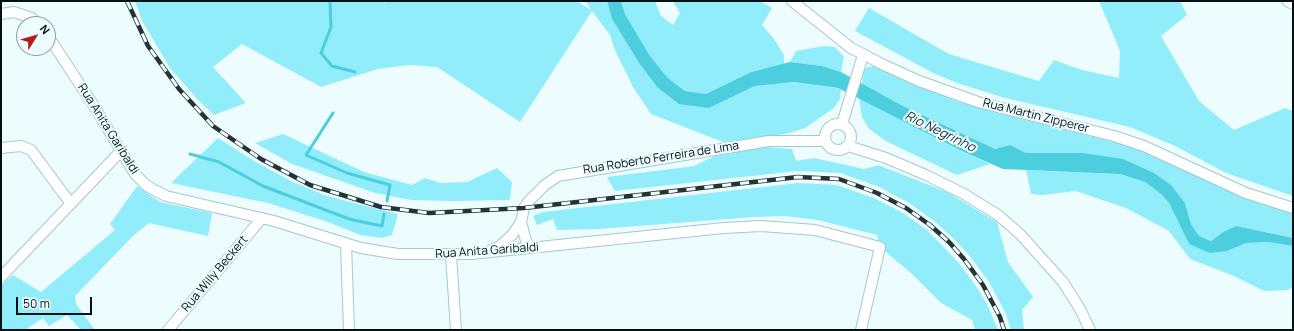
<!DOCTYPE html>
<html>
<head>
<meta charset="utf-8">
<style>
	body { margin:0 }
	#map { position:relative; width:1294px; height:331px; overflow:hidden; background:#edfcfe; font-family:Manrope,sans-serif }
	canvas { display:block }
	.frame { position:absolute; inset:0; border:2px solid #041113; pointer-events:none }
	.north { position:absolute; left:16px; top:16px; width:40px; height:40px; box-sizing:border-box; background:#edfcfe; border:1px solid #909ea0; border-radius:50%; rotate:53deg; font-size:11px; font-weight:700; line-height:16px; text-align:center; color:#041113 }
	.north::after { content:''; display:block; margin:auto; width:14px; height:18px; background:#b01f1d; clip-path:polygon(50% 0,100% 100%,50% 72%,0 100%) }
	.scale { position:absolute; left:16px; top:297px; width:76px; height:18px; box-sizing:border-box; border:2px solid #041113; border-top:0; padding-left:5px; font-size:12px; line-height:14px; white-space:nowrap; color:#041113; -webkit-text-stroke:3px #edfcfe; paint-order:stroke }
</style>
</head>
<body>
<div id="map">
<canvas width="1294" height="331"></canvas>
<div class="frame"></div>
<div class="north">N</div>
<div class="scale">50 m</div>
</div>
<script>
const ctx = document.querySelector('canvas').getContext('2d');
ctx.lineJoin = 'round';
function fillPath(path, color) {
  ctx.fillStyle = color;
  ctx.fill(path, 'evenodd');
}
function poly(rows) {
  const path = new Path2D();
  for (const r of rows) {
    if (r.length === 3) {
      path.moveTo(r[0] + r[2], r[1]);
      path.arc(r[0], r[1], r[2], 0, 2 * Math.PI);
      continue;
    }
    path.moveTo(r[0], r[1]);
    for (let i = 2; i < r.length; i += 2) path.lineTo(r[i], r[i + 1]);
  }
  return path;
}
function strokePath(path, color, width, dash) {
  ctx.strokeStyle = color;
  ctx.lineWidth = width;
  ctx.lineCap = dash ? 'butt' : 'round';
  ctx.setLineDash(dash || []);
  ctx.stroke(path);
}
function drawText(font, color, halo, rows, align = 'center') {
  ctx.font = font + ' Manrope,sans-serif';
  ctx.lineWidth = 4;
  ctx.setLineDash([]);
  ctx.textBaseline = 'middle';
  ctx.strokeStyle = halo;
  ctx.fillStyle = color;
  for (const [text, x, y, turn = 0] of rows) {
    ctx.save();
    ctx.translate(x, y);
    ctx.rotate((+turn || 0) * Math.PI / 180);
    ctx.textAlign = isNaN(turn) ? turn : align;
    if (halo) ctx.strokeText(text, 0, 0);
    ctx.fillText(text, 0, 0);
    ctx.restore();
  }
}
const green = poly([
	[135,1,383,1,385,3,387,1,577,1,591,10,586,1,607,1,612,19,639,63,657,87,709,108,755,86,794,82,841,89,840,99,834,108,805,128,786,134,723,142,651,114,633,87,615,50,610,35,592,11,520,122,437,67,409,65,378,69,321,87,242,44,213,67,246,103,214,115,198,100,170,68,142,21],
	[621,1,655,1,661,16,673,25,680,13,673,1,760,1,772,8,762,25,774,39,784,55,784,64,751,72,706,94,685,91,667,77,650,56,625,14],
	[1099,1,1180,1,1187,15,1161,36,1199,101,1234,130,1285,108,1293,111,1293,196,1226,173,1175,146,1130,127,1005,98,960,84,935,74,855,31,869,8,949,54,1039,81,1054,60,1082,70,1119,78,1120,51],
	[824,46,835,47,844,57,841,72,822,66,790,62,796,51],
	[873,66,956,101,1144,150,1221,188,1252,200,1293,212,1293,238,1236,226,1223,232,1211,241,1199,236,1191,224,1185,203,1172,186,1083,153,1026,153,1010,145,995,149,901,105,862,84,864,71,867,67],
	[859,98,962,151,990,164,957,175,919,157,886,141,869,129,862,117],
	[283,134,364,172,412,185,425,178,440,183,467,182,497,168,512,182,510,200,454,201,411,200,375,193,292,164,255,143],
	[218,138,254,161,293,182,327,196,398,214,392,235,382,238,360,235,328,222,268,203,171,183],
	[766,147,792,149,796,161,814,158,864,169,878,165,947,192,997,222,1008,262,1033,297,1022,310,1024,330,1011,330,1006,314,989,282,969,255,953,238,934,221,909,203,879,187,840,173,797,171,615,191,607,177,694,166,715,156],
	[1026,170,1120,174,1145,182,1161,194,1169,203,1189,244,1227,251,1246,243,1268,242,1293,246,1293,287,1288,290,1264,291,1234,276,1190,259,1169,231,1126,208,1076,191,1043,195,1031,194],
	[798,183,837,185,874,198,903,213,927,230,959,263,978,289,988,306,998,330,975,330,972,320,941,303,912,274,880,247,877,235,818,220,785,216,754,217,599,229,557,230,553,219,537,225,533,216,543,212],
	[137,186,160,202,212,213,208,236,149,223,133,236,75,296,76,304,95,330,81,330,67,315,49,326,43,318,25,330,1,330,1,285,13,275,41,292,115,230,110,224]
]);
const water = poly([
	[607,1,621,1,625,14,650,56,667,77,685,91,706,94,751,72,790,62,822,66,841,72,901,105,995,149,1010,145,1026,153,1083,153,1123,159,1154,173,1172,186,1185,203,1191,224,1199,236,1211,241,1223,232,1236,226,1293,238,1293,246,1268,242,1246,243,1227,251,1210,253,1189,244,1169,203,1161,194,1145,182,1120,174,1003,169,962,151,838,88,794,82,755,86,709,108,679,104,657,87,639,63,612,19]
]);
const stream = poly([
	[330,1,331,27,321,53,332,66,355,72],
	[333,113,306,155,347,173,390,185,387,201],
	[190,154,219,162,263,186,349,219,382,226,384,214]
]);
const minor = poly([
	[792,1,851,48,884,65,919,81,978,102,1114,136,1144,146,1246,193,1293,208],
	[1287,1,1293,4],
	[1,14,14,12,32,18,39,24],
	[48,36,94,106,135,174,147,186,166,196,274,221,361,248,398,254,471,254,724,228,761,226,815,230,880,247,861,330],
	[838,137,13],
	[842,124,863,55],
	[848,146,886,158,926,175,964,194,998,215,1020,234,1063,282,1080,309,1090,330],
	[1,148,21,146,31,150,71,204],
	[521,222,526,241,531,248],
	[346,244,349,330],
	[491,250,500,246,512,235,521,222,524,208,529,201,545,185,558,176,769,141,825,141],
	[451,255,456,330],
	[1,277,121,151],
	[168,330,262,218]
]);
const rail = poly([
	[127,1,148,46,179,89,213,126,261,159,310,185,381,207,429,213,524,208,798,177,839,179,877,193,906,208,930,225,949,242,964,259,983,285,1000,317,1004,330]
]);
const streetNames = [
	["Rua Martin Zipperer",1036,116,14],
	["Rua Anita Garibaldi",108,129,58],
	["Rua Roberto Ferreira de Lima",661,158,-9],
	["Rua Anita Garibaldi",487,251,-4],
	["Rua Willy Beckert",215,274,-50]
];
const waterNames = [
	["Rio Negrinho",940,132,26]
];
fillPath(green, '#92edfa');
fillPath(water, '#4ccedf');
strokePath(stream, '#4ccedf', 3);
strokePath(minor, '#a3c8ce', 12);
strokePath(minor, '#fff', 10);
strokePath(rail, '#263335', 4.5);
strokePath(rail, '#edfcfe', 3, [9]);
drawText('12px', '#041113', '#edfcfe', streetNames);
drawText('italic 13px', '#1c3236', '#edfcfe', waterNames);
</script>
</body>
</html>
